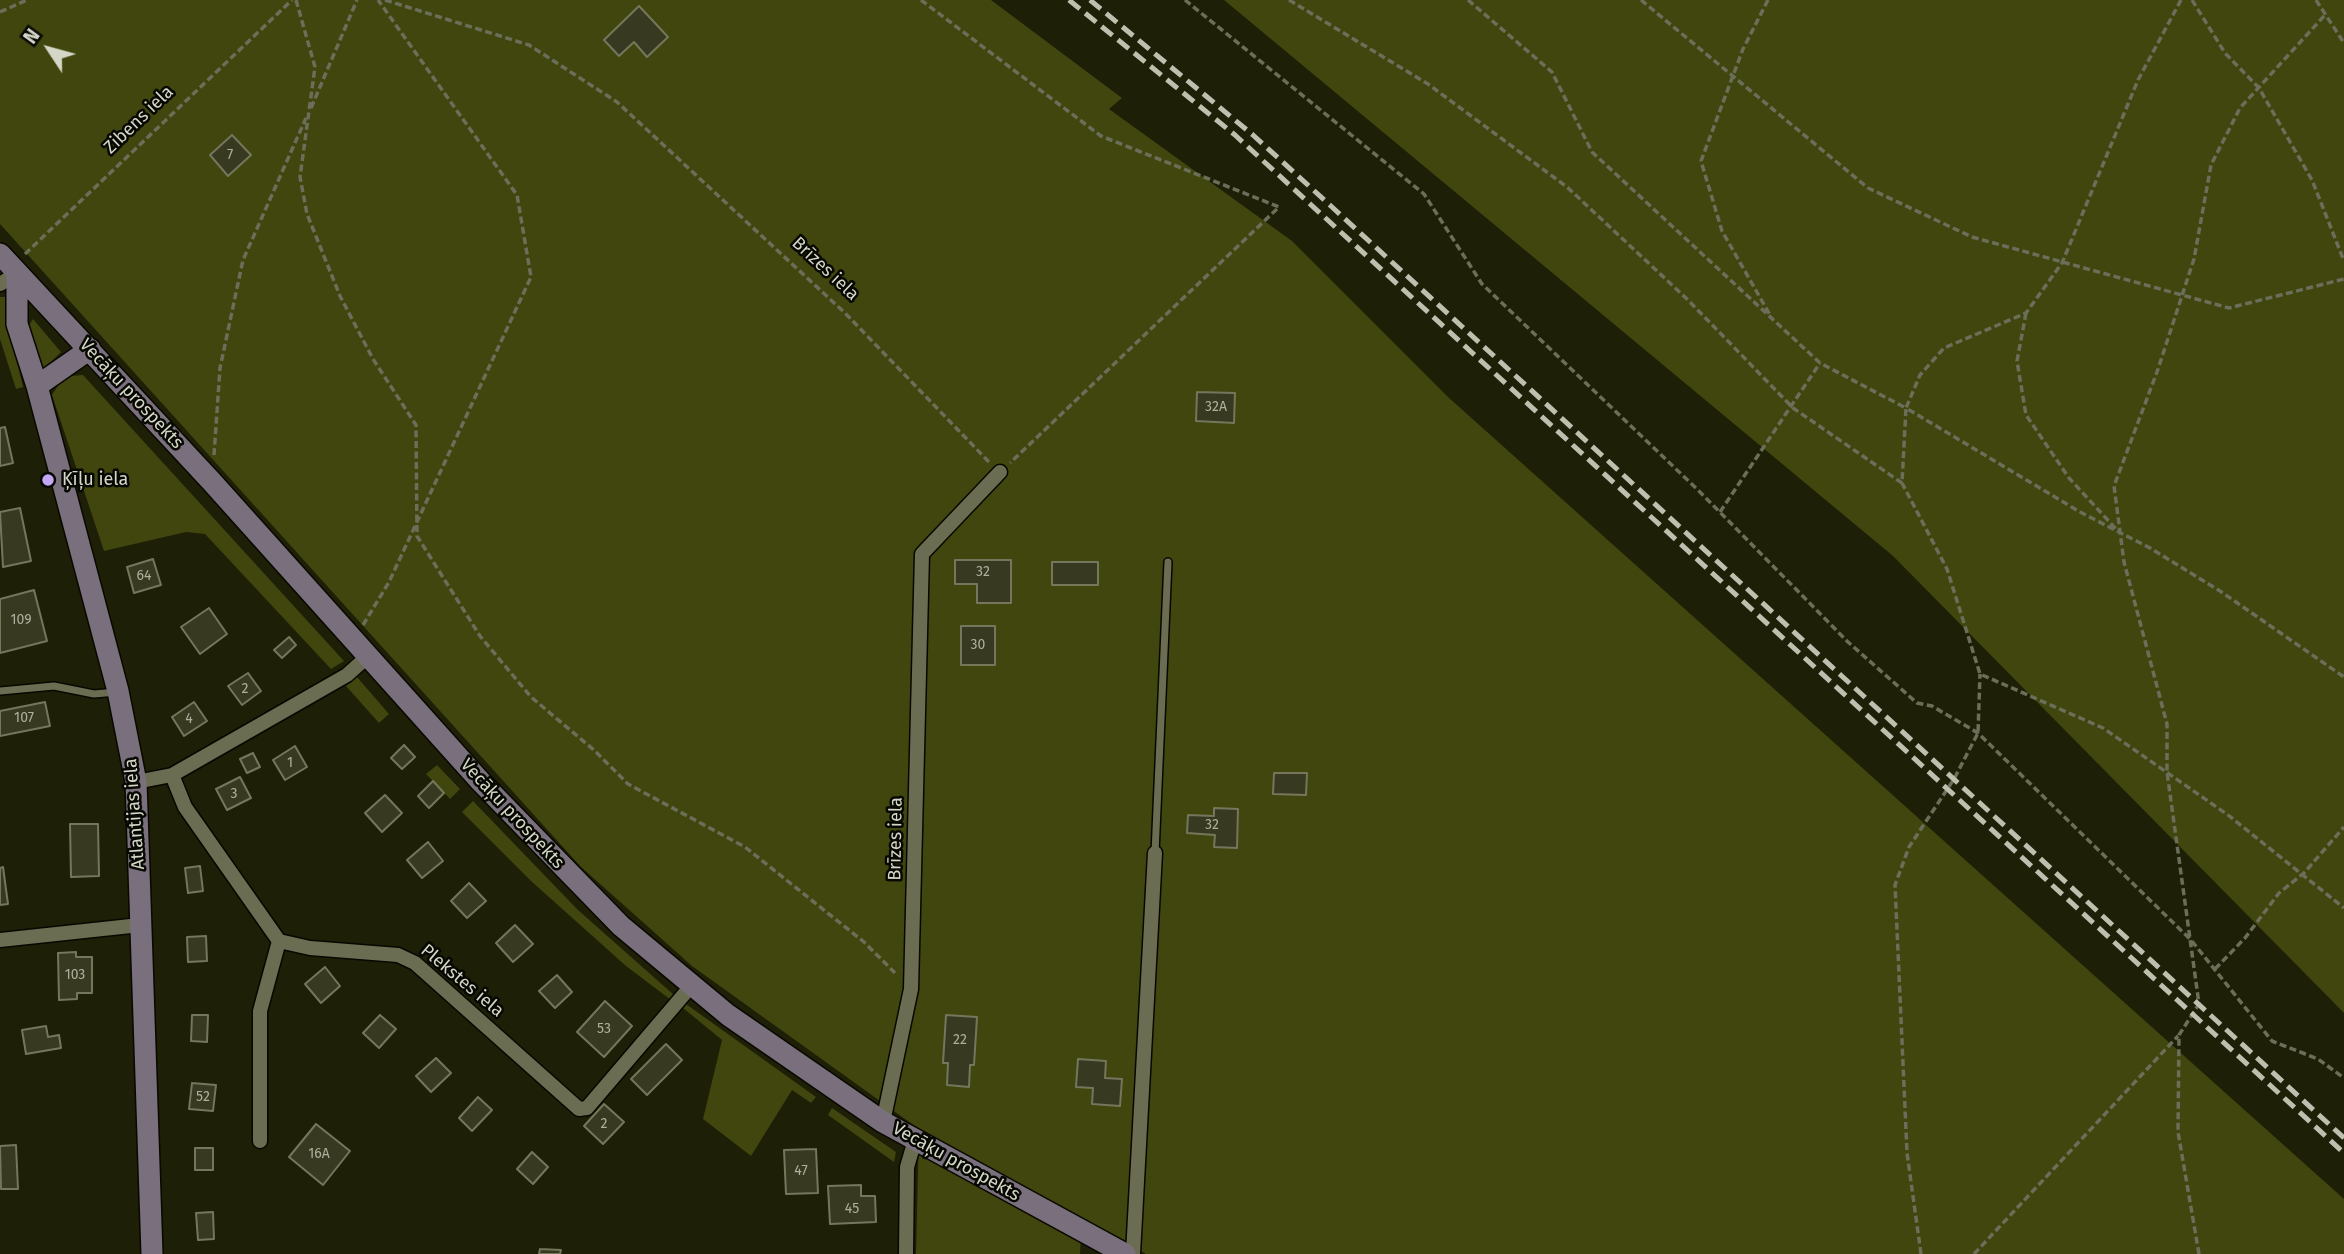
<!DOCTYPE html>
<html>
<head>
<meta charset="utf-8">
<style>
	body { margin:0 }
	#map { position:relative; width:2344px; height:1254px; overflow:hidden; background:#1d1f06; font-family:"Fira Sans",sans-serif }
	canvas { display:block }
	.north { position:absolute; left:14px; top:14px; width:70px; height:70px; -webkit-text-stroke:5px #070802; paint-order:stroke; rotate:306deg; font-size:19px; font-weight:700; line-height:28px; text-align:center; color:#d4d7c7 }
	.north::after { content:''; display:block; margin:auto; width:24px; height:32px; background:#d4d7c7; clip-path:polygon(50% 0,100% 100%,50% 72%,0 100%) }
</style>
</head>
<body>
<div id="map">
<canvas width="2344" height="1254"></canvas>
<div class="north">N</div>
</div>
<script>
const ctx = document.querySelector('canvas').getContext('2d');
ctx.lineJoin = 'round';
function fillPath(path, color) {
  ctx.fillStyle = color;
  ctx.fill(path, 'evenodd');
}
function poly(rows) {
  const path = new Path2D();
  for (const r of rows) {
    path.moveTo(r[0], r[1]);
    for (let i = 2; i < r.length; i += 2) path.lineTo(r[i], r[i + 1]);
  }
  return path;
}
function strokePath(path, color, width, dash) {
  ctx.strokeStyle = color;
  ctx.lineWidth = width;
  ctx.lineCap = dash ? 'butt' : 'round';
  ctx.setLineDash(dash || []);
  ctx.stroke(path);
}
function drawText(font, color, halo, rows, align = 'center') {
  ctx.font = font + ' "Fira Sans",sans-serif';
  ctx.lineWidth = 5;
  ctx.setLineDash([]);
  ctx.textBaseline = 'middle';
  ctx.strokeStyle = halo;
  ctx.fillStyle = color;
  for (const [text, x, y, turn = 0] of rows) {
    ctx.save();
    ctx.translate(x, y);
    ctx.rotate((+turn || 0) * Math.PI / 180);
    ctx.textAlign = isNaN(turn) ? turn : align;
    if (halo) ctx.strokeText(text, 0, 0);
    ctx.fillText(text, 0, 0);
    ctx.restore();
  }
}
const green = poly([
	[0,0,991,0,1122,98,1109,109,1292,241,1448,397,2344,1199,2344,1254,1146,1254,1082,1218,1080,1254,916,1254,919,1129,692,966,581,867,0,224],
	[1224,0,2344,0,2344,1013,1893,556],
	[0,297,7,297,10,333,23,387,16,389,0,339],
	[33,319,61,352,42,371,28,327],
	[83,375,344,661,331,669,205,534,186,532,104,551,52,395,59,384,71,376],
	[357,677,389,714,379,723,346,686],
	[437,765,460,789,450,799,426,774],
	[473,801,578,910,674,995,671,1000,626,966,531,881,462,812],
	[686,1004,816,1097,811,1103,792,1090,751,1156,703,1119,722,1040,683,1008],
	[832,1108,896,1152,894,1162,828,1115]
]);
const building = poly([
	[639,6,668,37,647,57,634,42,619,56,604,40,639,6],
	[232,135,251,155,228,176,210,155,232,135],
	[1197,392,1235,393,1234,423,1196,421,1197,392],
	[5,427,13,463,0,466,0,428,5,427],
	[20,508,31,561,3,567,0,512,20,508],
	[153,559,161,585,134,593,127,567,153,559],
	[955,560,1011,560,1011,603,977,603,977,584,955,584,955,560],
	[1052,562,1098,562,1098,585,1052,585,1052,562],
	[34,590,47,641,0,653,0,599,34,590],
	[209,608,227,634,200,654,181,627,209,608],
	[961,626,995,626,995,665,961,665,961,626],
	[289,637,296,645,282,658,274,650,289,637],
	[248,673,261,691,242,705,228,686,248,673],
	[45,702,50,726,0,736,0,711,45,702],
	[194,702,207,721,184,736,172,717,194,702],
	[404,745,415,757,402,769,391,758,404,745],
	[295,746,307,767,285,780,273,760,295,746],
	[253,753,260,767,247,773,240,759,253,753],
	[1274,773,1307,773,1306,795,1273,794,1274,773],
	[240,777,251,798,227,810,216,789,240,777],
	[433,781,444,793,429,808,418,796,433,781],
	[385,795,402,813,382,832,365,813,385,795],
	[1214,808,1238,809,1237,848,1214,847,1215,835,1187,833,1188,815,1214,816,1214,808],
	[70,824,98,824,99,876,71,877,70,824],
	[428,842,443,861,422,878,407,860,428,842],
	[200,866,203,891,188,893,185,868,200,866],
	[3,867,8,904,0,905,0,868,3,867],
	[469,883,486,901,467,918,451,901,469,883],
	[515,925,533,944,513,962,496,943,515,925],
	[206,936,207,961,188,962,187,937,206,936],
	[76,952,76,957,92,957,92,993,77,993,77,999,59,1000,58,953,76,952],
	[325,967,340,986,321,1003,305,984,325,967],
	[557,975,572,992,555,1008,539,991,557,975],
	[605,1001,632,1026,604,1057,577,1032,605,1001],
	[192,1015,208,1015,207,1042,191,1041,192,1015],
	[380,1015,396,1029,379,1048,363,1033,380,1015],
	[946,1015,977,1017,974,1065,970,1065,969,1087,947,1085,948,1063,943,1063,946,1015],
	[46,1026,48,1037,59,1035,61,1048,26,1054,22,1030,46,1026],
	[666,1044,682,1060,647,1095,631,1079,666,1044],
	[436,1058,451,1073,431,1092,416,1076,436,1058],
	[1078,1059,1106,1061,1105,1078,1122,1079,1120,1106,1092,1104,1093,1088,1076,1087,1078,1059],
	[192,1083,216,1085,213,1111,189,1109,192,1083],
	[478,1097,492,1110,472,1131,459,1118,478,1097],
	[604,1104,624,1122,603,1144,584,1126,604,1104],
	[316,1124,350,1151,323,1185,289,1157,316,1124],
	[16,1145,18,1189,1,1189,0,1146,16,1145],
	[195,1148,213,1148,213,1170,195,1170,195,1148],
	[816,1149,818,1193,786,1194,784,1150,816,1149],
	[532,1152,548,1167,533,1184,517,1169,532,1152],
	[861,1185,861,1196,875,1196,876,1222,830,1224,828,1186,861,1185],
	[213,1212,214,1239,198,1240,196,1213,213,1212],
	[540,1249,561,1250,560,1254,539,1254,540,1249]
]);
const path = poly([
	[296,0,315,67,300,177,307,214,340,296,373,359,416,425,417,536,480,636,531,697,594,750,628,784,745,847,864,942,895,973],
	[385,0,529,45,617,102,845,313,989,462],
	[921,0,1101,136,1279,207,1010,463],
	[1185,0,1424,194,1482,284,1698,490,1848,642,1917,703,1932,706,1978,733,2191,940,2272,1041,2318,1059,2344,1078],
	[1289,0,1428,84,1567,187,1687,299,1793,408,1902,483],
	[1468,0,1552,72,1592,152,1820,363,1906,408,1902,483,1947,569,1980,674,2103,728,2228,815,2344,908],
	[1641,0,1868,188,1972,237,2229,308,2344,279],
	[1768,0,1743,49,1701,161,1722,231,1770,315],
	[2181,0,2138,80,2062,263,2026,313,1944,348,1920,375,1906,408,2080,512,2150,548,2220,591,2344,677],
	[2192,0,2225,53,2259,88,2312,180,2344,261],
	[2316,0,2344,43],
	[0,12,27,0],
	[311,108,357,0],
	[25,254,292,0],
	[2026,313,2017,361,2026,415,2069,478,2116,529],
	[214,455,220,368,243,260,306,118],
	[1720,512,1820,363],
	[363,625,389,582,531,277,517,195,378,0],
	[2215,969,2245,938,2279,893,2304,873,2344,827],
	[1921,1254,1907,1153,1895,885,1909,847,1954,779,1978,733,1980,674],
	[1974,1254,2178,1036],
	[2199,1254,2178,1132,2179,1035,2199,1004,2167,772,2167,724,2124,562,2114,486,2157,372,2194,259,2211,165,2240,108,2325,15]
]);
const service = poly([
	[0,691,54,686,94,694,117,692],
	[1155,853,1168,562]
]);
const minor = poly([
	[0,284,17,273],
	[172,775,185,807,279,941,310,948,398,955,415,963,579,1109,587,1108,692,985],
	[136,782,172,775,347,675,367,657],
	[0,940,140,925],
	[883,1122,911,989,922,554,1000,472],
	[260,1141,260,1011,279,941],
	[906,1254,907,1167,915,1140],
	[1133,1254,1155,853]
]);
const secondary = poly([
	[0,254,212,482,481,782,621,926,728,1015,883,1122,1125,1254],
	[17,273,17,324,37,386,118,691,136,782,152,1254],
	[37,386,90,349]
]);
const rail = poly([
	[1069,0,1235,135,2344,1153],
	[1090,0,1253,135,1332,207,2344,1138]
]);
const markers = [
	[48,480,7,"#c2a7f2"]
];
const numberNames = [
	["7",230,155],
	["32A",1216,407],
	["32",983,572],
	["64",144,576],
	["109",21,620],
	["30",978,645],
	["2",245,689],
	["107",24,718],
	["4",189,719],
	["1",290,763],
	["3",234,794],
	["32",1212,825],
	["103",75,975],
	["53",604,1029],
	["22",960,1040],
	["52",203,1097],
	["2",604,1124],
	["16A",319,1154],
	["47",801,1171],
	["45",852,1209]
];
const streetNames = [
	["Zibens iela",139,120,-44],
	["Brīzes iela",825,269,43],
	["Vecāķu prospekts",131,394,47],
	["Atlantijas iela",135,814,-94],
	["Vecāķu prospekts",512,814,47],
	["Brīzes iela",896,839,-89],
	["Plekstes iela",462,981,40],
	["Vecāķu prospekts",956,1162,29]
];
const poiNames = [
	["Ķīļu iela",62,480]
];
fillPath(green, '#41450e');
fillPath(building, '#373a20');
strokePath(building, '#74775b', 2);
strokePath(service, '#080800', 10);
strokePath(minor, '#080800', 17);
strokePath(secondary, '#080800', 24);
strokePath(path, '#6b6e58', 3.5, [7, 3.5]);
strokePath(service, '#6a6d51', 7);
strokePath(minor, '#6a6d51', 14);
strokePath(secondary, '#7a6f7c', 21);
strokePath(rail, '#bdc0af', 5, [14, 7]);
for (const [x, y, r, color] of markers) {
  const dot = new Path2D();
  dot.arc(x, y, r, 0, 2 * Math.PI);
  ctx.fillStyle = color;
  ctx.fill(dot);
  strokePath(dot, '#070802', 2.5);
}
drawText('14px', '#adb09d', null, numberNames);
drawText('18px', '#d4d7c7', '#070802', streetNames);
drawText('18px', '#d4d7c7', '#070802', poiNames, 'left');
</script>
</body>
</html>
